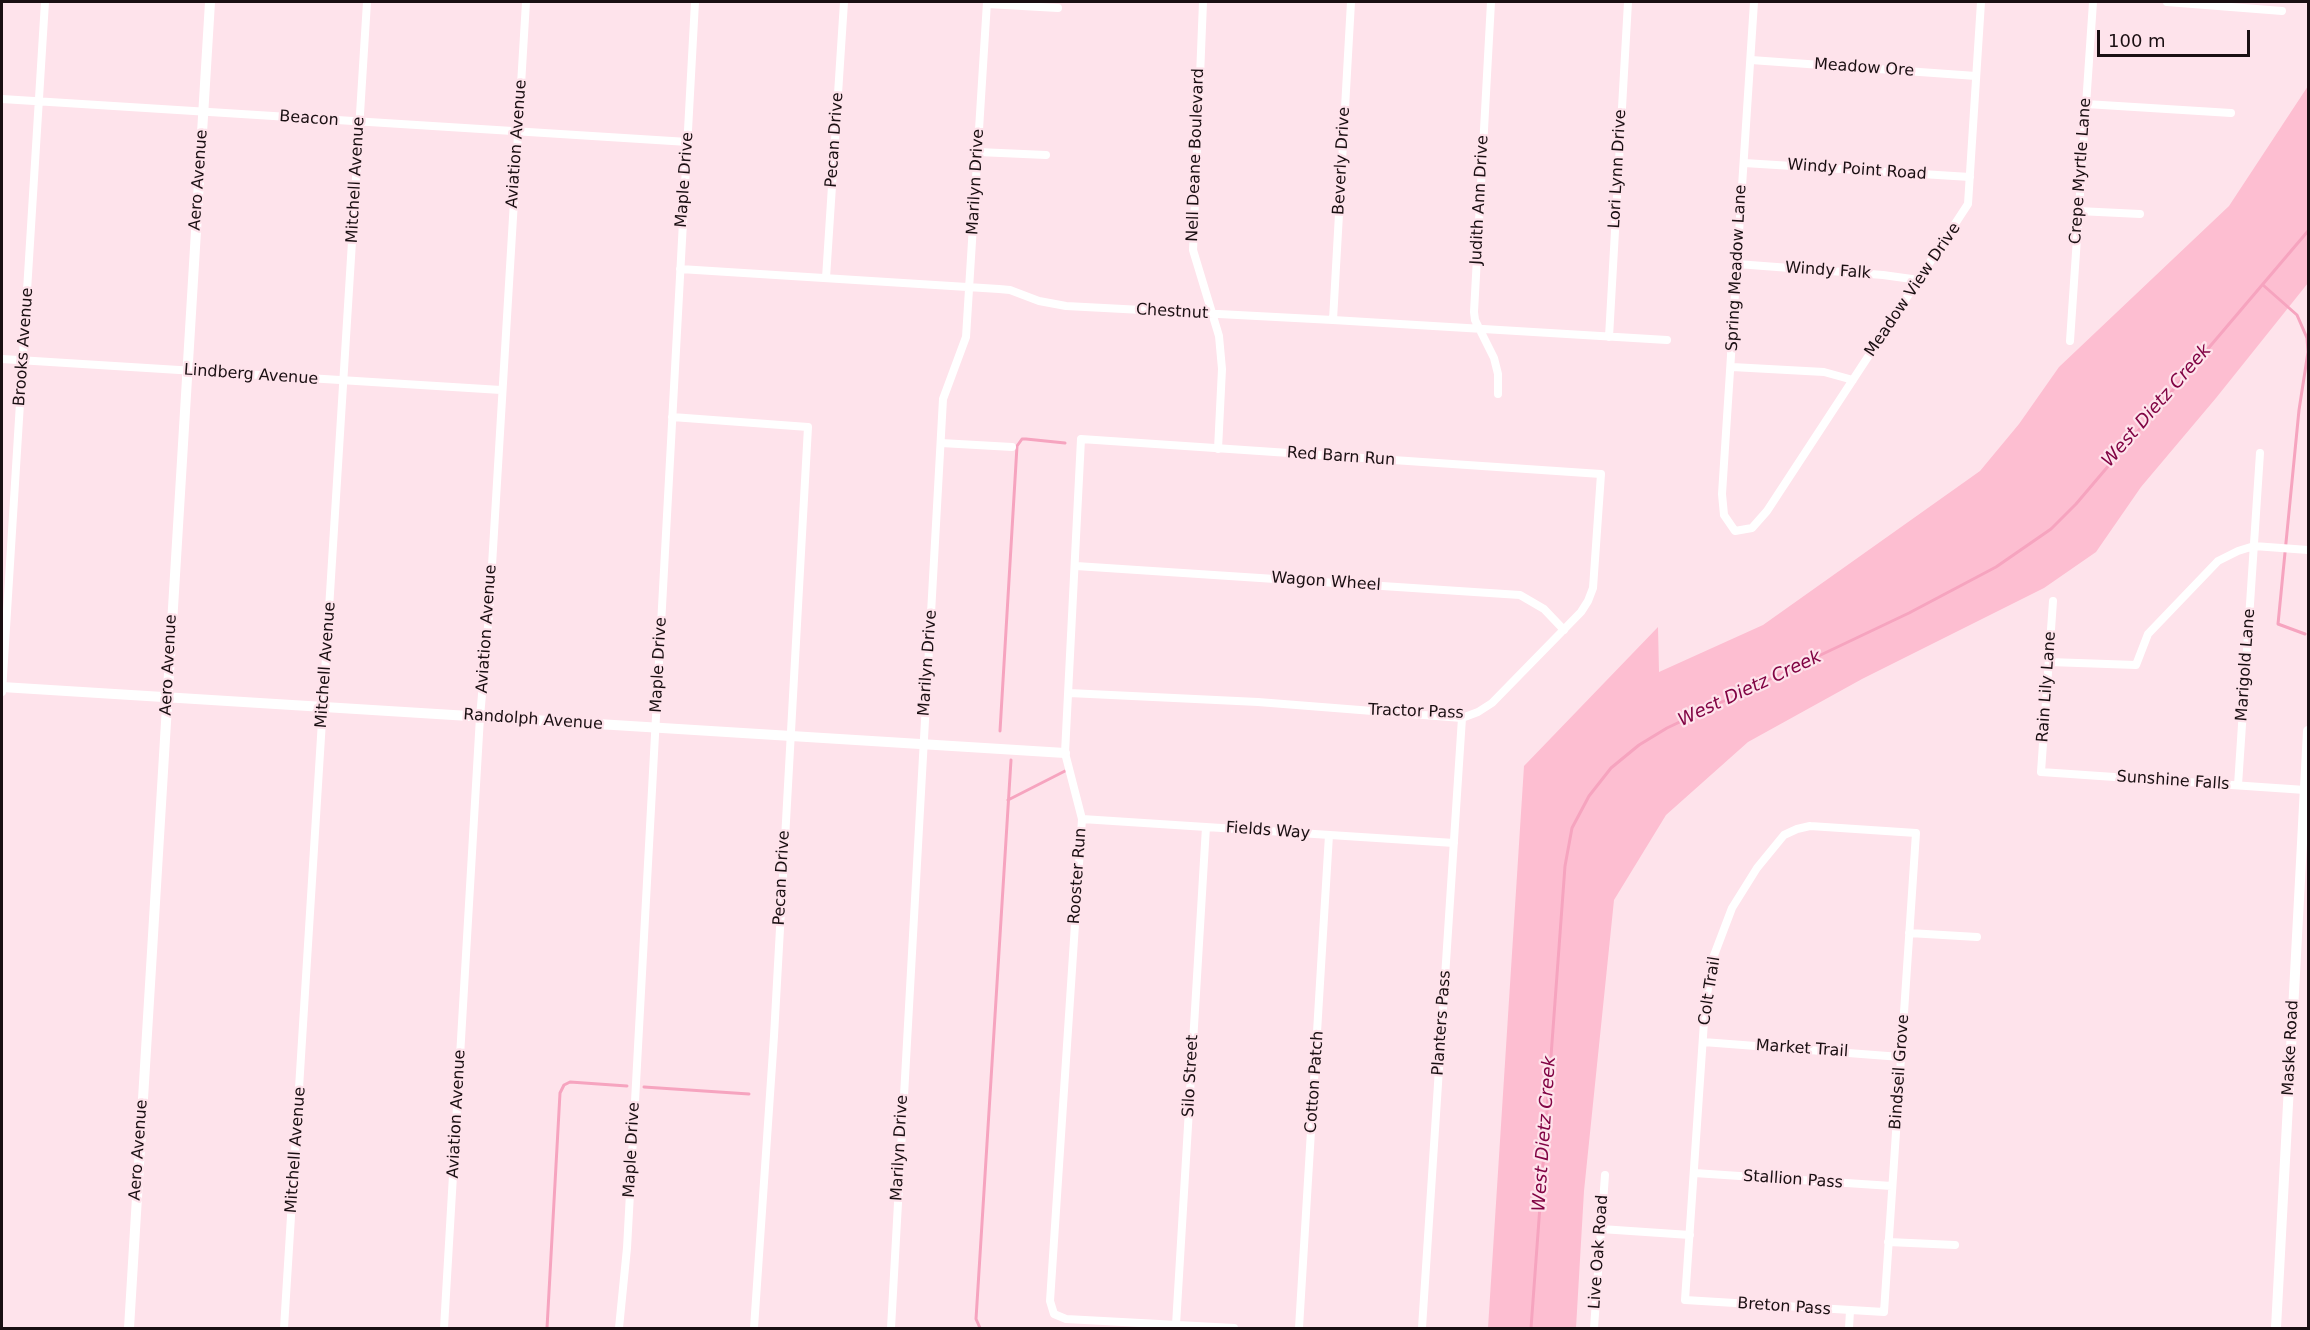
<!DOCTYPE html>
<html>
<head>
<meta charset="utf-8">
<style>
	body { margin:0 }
	#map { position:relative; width:2310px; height:1330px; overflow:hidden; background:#fee3eb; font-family:"DejaVu Sans",sans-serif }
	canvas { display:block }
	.frame { position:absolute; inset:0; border:3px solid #1a0f12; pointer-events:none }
	.scale { position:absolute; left:2097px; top:30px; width:153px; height:27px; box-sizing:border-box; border:3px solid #1a0f12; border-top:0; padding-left:8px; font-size:18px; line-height:21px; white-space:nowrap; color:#1a0f12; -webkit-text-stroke:4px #fee3eb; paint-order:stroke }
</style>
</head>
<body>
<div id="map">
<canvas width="2310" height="1330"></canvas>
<div class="frame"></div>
<div class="scale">100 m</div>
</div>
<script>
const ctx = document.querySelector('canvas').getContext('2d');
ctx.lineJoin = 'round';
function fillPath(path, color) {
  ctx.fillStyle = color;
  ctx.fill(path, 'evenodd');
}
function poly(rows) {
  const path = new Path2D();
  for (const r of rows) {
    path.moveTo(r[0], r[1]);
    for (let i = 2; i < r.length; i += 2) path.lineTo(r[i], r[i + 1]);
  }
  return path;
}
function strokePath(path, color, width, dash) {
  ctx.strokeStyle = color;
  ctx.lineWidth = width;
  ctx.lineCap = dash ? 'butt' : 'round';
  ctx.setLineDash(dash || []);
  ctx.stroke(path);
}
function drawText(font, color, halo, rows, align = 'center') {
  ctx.font = font + ' "DejaVu Sans",sans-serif';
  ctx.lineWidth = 4.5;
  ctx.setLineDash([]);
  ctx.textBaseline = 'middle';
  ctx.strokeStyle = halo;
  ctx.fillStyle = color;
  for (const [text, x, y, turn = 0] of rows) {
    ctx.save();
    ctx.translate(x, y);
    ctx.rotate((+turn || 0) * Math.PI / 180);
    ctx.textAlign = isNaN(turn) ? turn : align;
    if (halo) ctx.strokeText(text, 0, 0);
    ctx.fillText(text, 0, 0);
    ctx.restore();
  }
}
const green = poly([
	[2308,86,2308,283,2216,398,2141,487,2096,552,2044,588,1862,679,1748,742,1666,815,1614,900,1584,1191,1576,1328,1488,1328,1524,766,1658,627,1659,672,1763,625,1980,471,2019,424,2059,367,2229,206]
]);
const stream = poly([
	[2263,285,2297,315,2307,338,2308,352,2299,410,2278,624,2305,634],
	[1000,731,1017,446,1022,439,1026,439,1065,443],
	[1008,800,1065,771],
	[644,1087,749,1094],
	[547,1328,560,1093,564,1085,570,1082,627,1086],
	[980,1328,976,1319,1011,760],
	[1531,1328,1565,866,1572,828,1589,796,1611,768,1639,745,1667,728,1909,613,1996,567,2051,529,2076,504,2308,231]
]);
const minor = poly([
	[1203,2,1193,250,1219,336,1222,369,1218,449],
	[1491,2,1474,312,1475,320,1494,358,1498,374,1498,394],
	[1754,2,1722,494,1724,515,1735,531,1752,528,1767,511,1968,204,1981,2],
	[2167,2,2282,11],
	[987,4,1058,8],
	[1751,60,1976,76],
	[2,99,688,142],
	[2086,104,2231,113],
	[978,152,1046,155],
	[1744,163,1970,177],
	[2078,211,2140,214],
	[1737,264,1883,275,1919,280],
	[680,269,999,289,1010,290,1039,301,1066,306,1333,320,1667,340],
	[826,278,844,2],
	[1333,320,1351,2],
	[1609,337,1628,2],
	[2070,341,2093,2],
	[2,359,501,390],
	[1732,367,1824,372,1853,380],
	[672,417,808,427,774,1036,754,1328],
	[941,443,1012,447],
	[1076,566,1520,595,1544,609,1564,630],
	[2053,601,2041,772,2305,790],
	[2049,662,2136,665,2148,634,2218,561,2238,551,2254,546,2308,550],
	[2,692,45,2],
	[1069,693,1258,702,1462,718,1478,712,1492,703,1581,612,1588,601,1593,588,1601,474,1081,439,1065,753,1082,819,1050,1301,1054,1314,1066,1319,1234,1328],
	[2238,785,2260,453],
	[1082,819,1454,843],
	[1810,826,1916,833,1884,1312,1685,1300,1705,1007,1713,958,1732,908,1757,868,1784,835,1797,829,1810,826],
	[1909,933,1977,937],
	[1703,1042,1901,1057],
	[1694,1173,1892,1186],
	[1601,1229,1690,1235],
	[1888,1242,1955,1245],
	[1176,1325,1206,827],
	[284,1328,367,2],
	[444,1328,480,717,489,615,526,2],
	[619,1328,627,1248,695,2],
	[891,1328,943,399,966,337,987,2],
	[1299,1328,1329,835],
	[1422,1328,1462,718],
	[1594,1328,1605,1175],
	[1849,1328,1850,1311]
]);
const tertiary = poly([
	[2,687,1065,753],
	[129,1328,210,2],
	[2276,1328,2308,731]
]);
const streetNames = [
	["Meadow Ore",1864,68,4],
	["Beacon",309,119,4],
	["Pecan Drive",835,140,-86],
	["Aviation Avenue",517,144,-86],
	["Nell Deane Boulevard",1196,155,-88],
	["Beverly Drive",1342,161,-87],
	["Lori Lynn Drive",1618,169,-87],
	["Windy Point Road",1857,170,4],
	["Crepe Myrtle Lane",2081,171,-86],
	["Aero Avenue",199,180,-86],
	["Mitchell Avenue",356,180,-87],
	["Maple Drive",685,180,-86],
	["Marilyn Drive",976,182,-87],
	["Judith Ann Drive",1480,200,-87],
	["Spring Meadow Lane",1737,268,-87],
	["Windy Falk",1828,271,4],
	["Meadow View Drive",1913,290,-56],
	["Chestnut",1172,312,3],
	["Brooks Avenue",24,347,-86],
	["Lindberg Avenue",251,375,4],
	["Red Barn Run",1341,457,4],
	["Wagon Wheel",1326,582,4],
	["Aviation Avenue",487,629,-86],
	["Marilyn Drive",928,663,-86],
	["Aero Avenue",169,665,-87],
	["Mitchell Avenue",326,665,-86],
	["Maple Drive",659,665,-87],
	["Marigold Lane",2246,665,-86],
	["Rain Lily Lane",2047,687,-86],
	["Tractor Pass",1416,712,2],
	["Randolph Avenue",533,720,4],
	["Sunshine Falls",2173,781,4],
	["Fields Way",1268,831,4],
	["Rooster Run",1078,876,-86],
	["Pecan Drive",782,878,-87],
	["Colt Trail",1710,991,-81],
	["Planters Pass",1442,1023,-86],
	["Maske Road",2291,1048,-87],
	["Market Trail",1802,1049,4],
	["Bindseil Grove",1900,1072,-86],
	["Silo Street",1191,1076,-87],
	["Cotton Patch",1315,1082,-86],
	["Aviation Avenue",457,1114,-87],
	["Marilyn Drive",900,1148,-87],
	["Aero Avenue",139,1150,-86],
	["Mitchell Avenue",296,1150,-86],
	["Maple Drive",632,1150,-87],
	["Stallion Pass",1793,1180,4],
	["Live Oak Road",1599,1252,-86],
	["Breton Pass",1784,1307,4]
];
const waterNames = [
	["West Dietz Creek",2157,406,-49],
	["West Dietz Creek",1750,689,-25],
	["West Dietz Creek",1545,1134,-86]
];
fillPath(green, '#fdbed1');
strokePath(stream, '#f6a4bf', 3);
strokePath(minor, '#fff', 8);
strokePath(tertiary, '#fff', 10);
drawText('16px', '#1a0f12', '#fee3eb', streetNames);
drawText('italic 18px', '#810444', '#fee3eb', waterNames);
</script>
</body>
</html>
